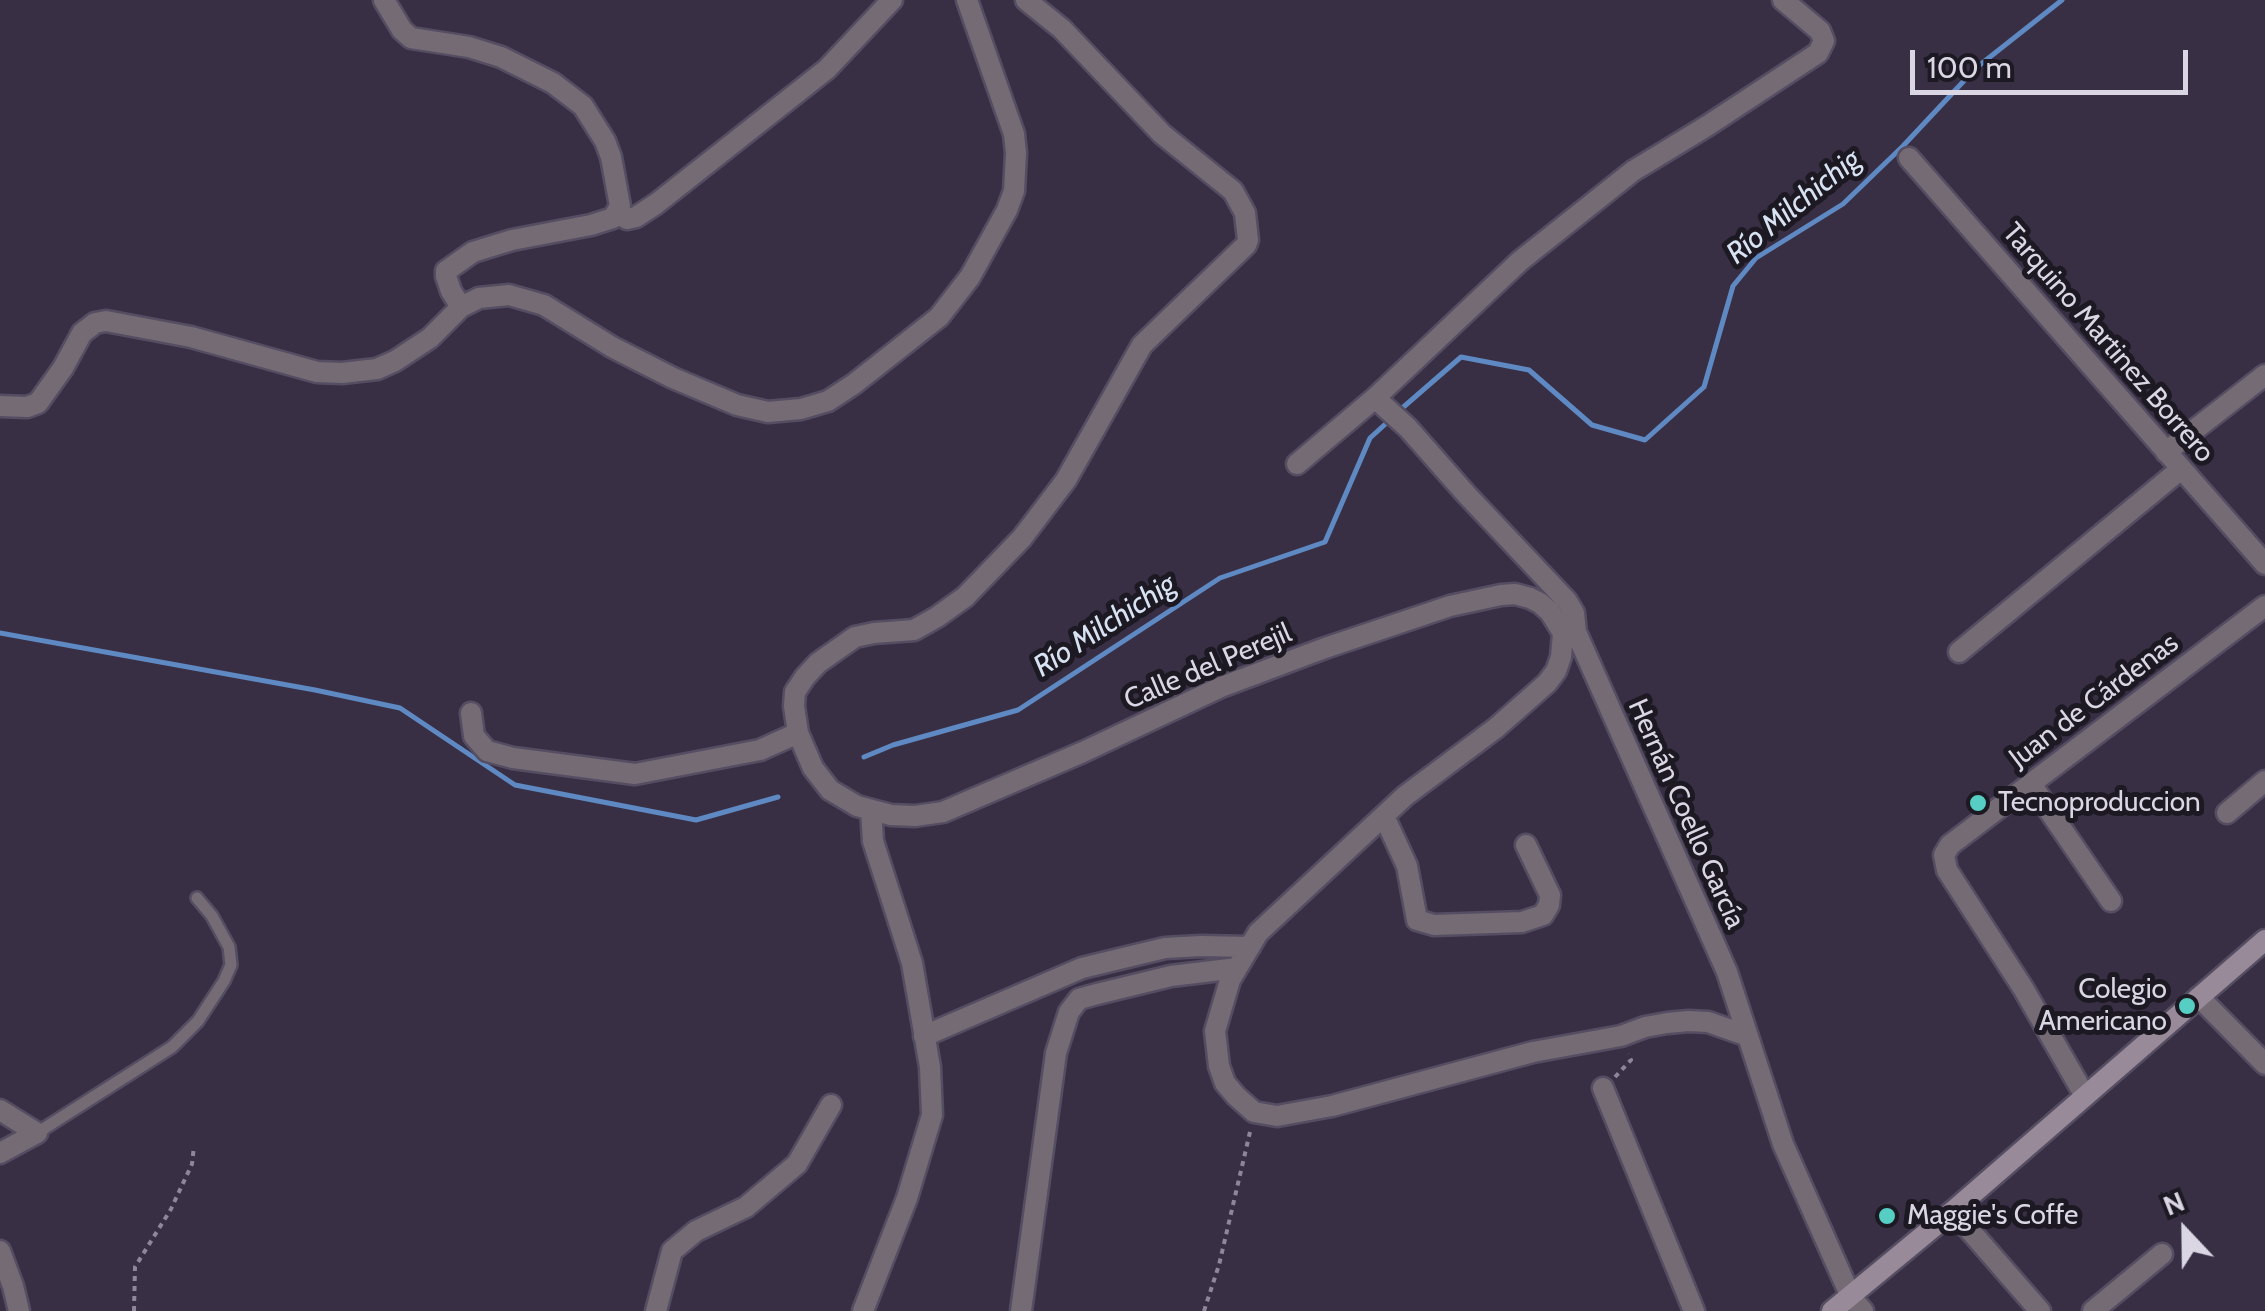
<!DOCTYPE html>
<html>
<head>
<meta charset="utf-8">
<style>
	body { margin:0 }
	#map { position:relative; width:2265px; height:1311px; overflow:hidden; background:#382f45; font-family:Cabin,sans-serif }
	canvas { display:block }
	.north { position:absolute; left:2135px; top:1181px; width:100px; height:100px; -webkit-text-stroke:8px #1d1923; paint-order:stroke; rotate:338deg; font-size:28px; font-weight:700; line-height:40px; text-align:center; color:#dbd6e4 }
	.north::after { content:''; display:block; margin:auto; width:35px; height:45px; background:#dbd6e4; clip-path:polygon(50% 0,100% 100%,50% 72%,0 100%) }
	.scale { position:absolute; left:1910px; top:50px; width:278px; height:45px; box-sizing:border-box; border:5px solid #dbd6e4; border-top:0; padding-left:12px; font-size:30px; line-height:35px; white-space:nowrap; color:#dbd6e4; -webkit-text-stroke:8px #1d1923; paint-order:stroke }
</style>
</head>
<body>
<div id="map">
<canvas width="2265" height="1311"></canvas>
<div class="north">N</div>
<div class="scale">100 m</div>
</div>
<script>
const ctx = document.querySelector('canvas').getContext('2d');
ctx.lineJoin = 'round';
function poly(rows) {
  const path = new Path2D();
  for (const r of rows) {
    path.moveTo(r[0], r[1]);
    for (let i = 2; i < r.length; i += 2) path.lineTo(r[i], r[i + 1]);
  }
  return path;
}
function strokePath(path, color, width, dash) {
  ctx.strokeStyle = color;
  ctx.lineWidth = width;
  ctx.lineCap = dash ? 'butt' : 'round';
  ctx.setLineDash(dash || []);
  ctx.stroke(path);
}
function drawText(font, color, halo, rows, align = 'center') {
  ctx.font = font + ' Cabin,sans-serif';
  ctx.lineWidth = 10;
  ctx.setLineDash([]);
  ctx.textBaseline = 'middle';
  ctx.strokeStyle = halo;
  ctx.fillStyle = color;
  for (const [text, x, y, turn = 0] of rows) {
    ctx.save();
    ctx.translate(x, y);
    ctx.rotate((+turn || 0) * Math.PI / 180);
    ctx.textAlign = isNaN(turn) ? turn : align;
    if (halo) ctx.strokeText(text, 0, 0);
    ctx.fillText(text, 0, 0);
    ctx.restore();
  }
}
const stream = poly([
	[1400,410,1461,357,1529,370,1592,425,1645,440,1704,387,1733,286,1756,258,1843,204,1903,146,1976,68,2062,0],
	[0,633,315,690,400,708,515,785,696,820,778,797],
	[864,757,893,745,1018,710,1220,578,1325,542,1370,438,1392,418]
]);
const path = poly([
	[1615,1077,1631,1060,1628,1054],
	[134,1311,135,1267,171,1209,192,1164,194,1146],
	[1204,1311,1219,1265,1250,1132]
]);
const lane = poly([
	[37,1133,172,1047,198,1021,224,981,231,965,229,947,212,916,197,898]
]);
const street = poly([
	[384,0,402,30,411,38,469,47,501,57,553,83,583,106,605,141,611,157,620,206,613,218,591,225,512,240,473,252,446,271,446,276,451,291,461,307],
	[1026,0,1062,29,1162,134,1233,191,1245,213,1248,240,1246,245,1142,345,1066,480,1022,538,965,597,937,617,914,630,874,633,855,637,818,663,805,677,795,692,794,706,798,733,813,768,830,790,857,806,891,815,915,816,943,812,1083,752,1221,687,1325,648,1450,606,1501,595,1515,594,1530,598,1540,603,1550,612,1563,633,1561,657,1556,671,1547,683,1496,728,1405,796,1258,933,1230,980,1215,1031,1219,1066,1225,1083,1236,1096,1254,1112,1277,1116,1332,1106,1533,1052,1621,1036,1645,1027,1667,1023,1689,1021,1708,1022,1748,1036],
	[1909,158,2265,564],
	[618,213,627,219,636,217,656,204,827,69,892,0],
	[1375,398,1408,428,1466,494,1567,601,1574,613,1576,632,1727,972,1783,1144,1851,1297,1863,1311],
	[0,406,27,407,38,403,63,368,82,333,95,323,106,321,191,337,317,372,342,373,377,369,395,361,430,338,461,307,479,298,509,295,544,305,612,347,673,378,737,405,768,412,801,409,828,401,854,384,939,317,970,277,1007,210,1014,191,1016,153,1014,134,967,0],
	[2166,452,2265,375],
	[1297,464,1375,398,1520,261,1633,171,1707,126,1818,53,1824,41,1820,31,1783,0],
	[1959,652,2181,469],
	[471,713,474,736,487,751,513,758,635,774,760,750,798,733],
	[2031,784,2111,901],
	[2227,813,2265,781],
	[1384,816,1407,866,1417,920,1434,925,1522,922,1543,915,1549,905,1550,895,1526,845],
	[2199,997,2265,1064],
	[924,1036,1082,968,1165,948,1201,946,1250,947],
	[1603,1088,1694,1311],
	[2085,1096,2023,988,1947,870,1944,855,1950,845,2265,606],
	[0,1110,37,1133],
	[0,1153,37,1133],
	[1953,1211,2040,1311],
	[0,1251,13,1286,19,1311],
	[656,1311,672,1251,696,1231,746,1207,797,1164,831,1105],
	[863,1311,907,1198,932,1115,930,1067,912,963,873,841,871,810],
	[1021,1311,1056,1053,1069,1012,1079,999,1097,994,1171,976,1237,968],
	[2093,1311,2162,1254]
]);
const secondary = poly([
	[1832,1311,1953,1211,2265,940]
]);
const markers = [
	[1978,803,10,"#56cec3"],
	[2187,1006,10,"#56cec3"],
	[1887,1216,10,"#56cec3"]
];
const streetNames = [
	["Tarquino Martinez Borrero",2108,343,49],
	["Calle del Perejil",1208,667,-23],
	["Juan de Cárdenas",2094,701,-37],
	["Hernán Coello García",1686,814,66]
];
const poiNames = [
	["Tecnoproduccion",1998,803],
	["Colegio",2167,990,"right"],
	["Americano",2167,1022,"right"],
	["Maggie's Coffe",1907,1216]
];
const waterNames = [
	["Río Milchichig",1794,207,-39],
	["Río Milchichig",1105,626,-33]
];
strokePath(stream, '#5f89c2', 5);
strokePath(lane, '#554d62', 16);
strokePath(street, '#554d62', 25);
strokePath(secondary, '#554d62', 25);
strokePath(path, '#8e8799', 4, [5, 5]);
strokePath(lane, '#746b74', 11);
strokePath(street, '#746b74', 20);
strokePath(secondary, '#998a99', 20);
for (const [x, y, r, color] of markers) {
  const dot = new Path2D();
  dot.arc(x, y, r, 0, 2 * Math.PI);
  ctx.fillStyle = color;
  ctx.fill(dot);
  strokePath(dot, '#1d1923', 4);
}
drawText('28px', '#dbd6e4', '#1d1923', streetNames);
drawText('28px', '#dbd6e4', '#1d1923', poiNames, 'left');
drawText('italic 30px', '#d7e3f3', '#1d1923', waterNames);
</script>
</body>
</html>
